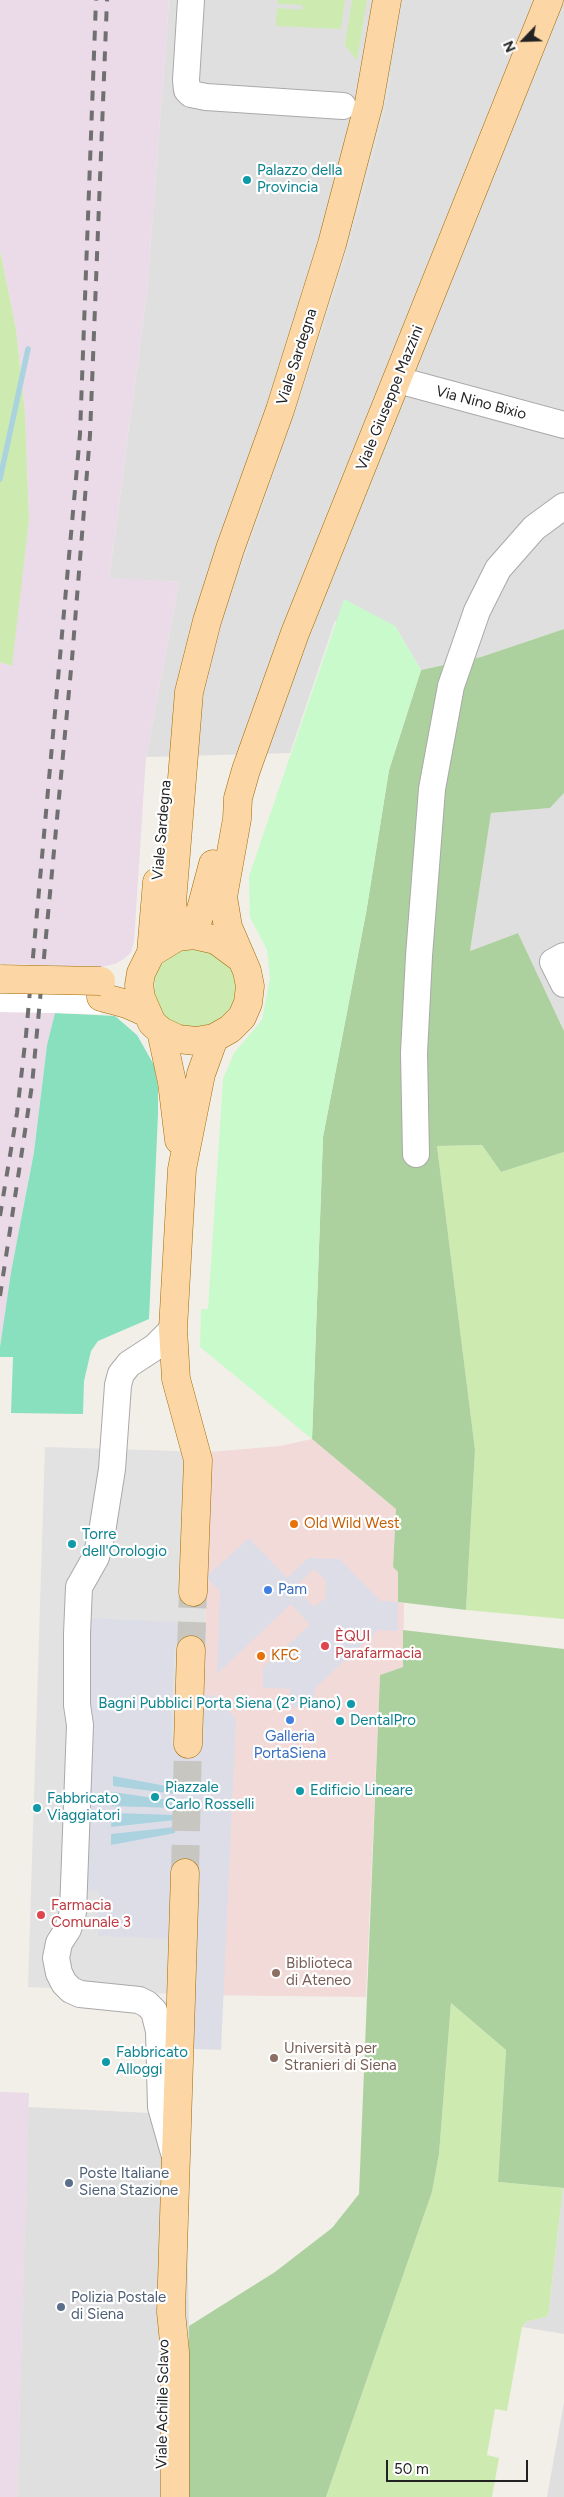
<!DOCTYPE html>
<html>
<head>
<meta charset="utf-8">
<style>
	body { margin:0 }
	#map { position:relative; width:564px; height:2497px; overflow:hidden; background:#f2efe9; font-family:Figtree,sans-serif }
	canvas { display:block }
	.north { position:absolute; left:499px; top:15px; width:50px; height:50px; -webkit-text-stroke:4px #fff; paint-order:stroke; rotate:246deg; font-size:14px; font-weight:700; line-height:20px; text-align:center; color:#222 }
	.north::after { content:''; display:block; margin:auto; width:18px; height:22px; background:#222; clip-path:polygon(50% 0,100% 100%,50% 72%,0 100%) }
	.scale { position:absolute; left:386px; top:2460px; width:142px; height:22px; box-sizing:border-box; border:2px solid #222; border-top:0; padding-left:6px; font-size:15px; line-height:18px; white-space:nowrap; color:#222; -webkit-text-stroke:4px #fff; paint-order:stroke }
</style>
</head>
<body>
<div id="map">
<canvas width="564" height="2497"></canvas>
<div class="north">N</div>
<div class="scale">50 m</div>
</div>
<script>
const ctx = document.querySelector('canvas').getContext('2d');
ctx.lineJoin = 'round';
function fillPath(path, color) {
  ctx.fillStyle = color;
  ctx.fill(path, 'evenodd');
}
function poly(rows) {
  const path = new Path2D();
  for (const r of rows) {
    path.moveTo(r[0], r[1]);
    for (let i = 2; i < r.length; i += 2) path.lineTo(r[i], r[i + 1]);
  }
  return path;
}
function strokePath(path, color, width, dash) {
  ctx.strokeStyle = color;
  ctx.lineWidth = width;
  ctx.lineCap = dash ? 'butt' : 'round';
  ctx.setLineDash(dash || []);
  ctx.stroke(path);
}
function drawText(font, color, halo, rows, align = 'center') {
  ctx.font = font + ' Figtree,sans-serif';
  ctx.lineWidth = 4.5;
  ctx.setLineDash([]);
  ctx.textBaseline = 'middle';
  ctx.strokeStyle = halo;
  ctx.fillStyle = color;
  for (const [text, x, y, turn = 0] of rows) {
    ctx.save();
    ctx.translate(x, y);
    ctx.rotate((+turn || 0) * Math.PI / 180);
    ctx.textAlign = isNaN(turn) ? turn : align;
    if (halo) ctx.strokeText(text, 0, 0);
    ctx.fillText(text, 0, 0);
    ctx.restore();
  }
}
const residential = poly([
	[169,0,564,0,564,629,481,657,421,670,395,626,335,621,290,753,146,757,179,582,109,579,147,291],
	[564,793,564,1031,518,933,470,951,491,813,550,808],
	[28,2107,191,2115,187,2228,189,2326,186,2497,17,2497],
	[563,2188,564,2188,564,2334,522,2327,526,2322,548,2316],
	[564,2402,564,2497,547,2497]
]);
const commercial = poly([
	[312,1439,396,1509,393,1567,398,1572,398,1602,404,1603,403,1667,380,1675,366,1997,195,1995,210,1452,280,1446]
]);
const industrial = poly([
	[0,0,169,0,147,291,109,578,179,582,146,757,134,942,131,952,124,959,115,964,101,967,68,966,47,1045,34,1152,11,1272,0,1347,0,662,11,666,29,520,25,412,16,329,0,250],
	[0,2092,29,2093,17,2497,0,2497]
]);
const grass = poly([
	[278,0,345,0,341,29,276,26,277,8,302,10,303,5,278,4],
	[352,0,367,0,357,60,345,45],
	[0,250,16,329,25,412,29,520,12,666,0,662],
	[183,948,211,949,233,967,238,995,225,1020,200,1031,174,1025,164,1016,157,1004,154,991,155,977,161,965,170,955],
	[482,1145,501,1172,564,1152,564,1619,466,1610,475,1450,437,1146],
	[451,2003,506,2050,498,2182,563,2188,548,2316,526,2322,522,2327,507,2411,495,2409,487,2455,499,2458,492,2497,326,2497,432,2192,439,2154]
]);
const forest = poly([
	[564,629,564,793,550,808,491,813,470,951,518,933,564,1031,564,1152,501,1172,482,1145,437,1146,475,1450,466,1610,398,1602,398,1572,393,1567,396,1509,312,1439,323,1137,366,913,389,770,421,670,481,657],
	[403,1630,564,1649,564,2188,498,2182,506,2050,451,2003,439,2154,432,2192,326,2497,186,2497,189,2326,275,2272,332,2228,359,2194,380,1675,403,1667]
]);
const park = poly([
	[344,599,395,626,421,670,389,770,366,913,323,1137,312,1439,200,1347,201,1309,208,1309,223,1079,234,1053,262,1020,270,978,267,950,250,917,249,876]
]);
const pitch = poly([
	[55,1013,115,1016,137,1035,154,1065,158,1087,158,1114,149,1319,98,1341,91,1351,84,1381,83,1414,11,1413,13,1357,0,1357,0,1347,11,1272,34,1152,47,1045]
]);
const parking = poly([
	[386,75,392,76,388,98,363,196,334,297,241,570,235,568],
	[45,1447,210,1452,195,1995,28,1987]
]);
const plaza = poly([
	[249,1538,287,1578,308,1558,340,1559,380,1601,398,1602,398,1631,378,1630,315,1688,314,1698,331,1699,331,1708,290,1707,290,1689,263,1688,263,1667,310,1625,291,1604,217,1674,220,1591,206,1577],
	[314,1569,326,1581,326,1598,314,1607,295,1587],
	[84,1618,206,1623,205,1663,191,1650,174,1649,171,1744,202,1744,204,1695,215,1696,236,1719,221,2050,193,2049,198,1874,172,1939,98,1936,99,1891,74,1890]
]);
const water = poly([
	[113,1776,176,1788,176,1794,113,1786],
	[113,1792,175,1801,175,1808,112,1806],
	[112,1813,175,1815,175,1820,111,1827],
	[175,1827,175,1833,111,1845,111,1834]
]);
const pier = poly([
	[0,964,101,967,100,1014,0,1012]
]);
const stream = poly([
	[0,479,28,349]
]);
const majorTunnel = poly([
	[191,1650,193,1592],
	[185,1873,188,1744]
]);
const minor = poly([
	[191,0,186,80,187,90,191,94,206,97,343,106],
	[398,380,564,425],
	[564,956,553,962,564,984],
	[416,1154,414,1053,419,956,432,789,451,686,477,611,498,569,534,528,564,506],
	[173,1329,155,1347,129,1364,121,1374,118,1385,112,1469,102,1532,96,1557,79,1587,77,1634,77,1705,80,1725,73,1912,68,1929,59,1943,56,1958,59,1973,64,1983,71,1990,80,1994,139,2000,147,2004,154,2011,159,2031,161,2107,174,2153]
]);
const major = poly([
	[194,935,213,864],
	[177,937,172,902,189,692,207,621,230,549,280,410,332,244,369,103,387,0],
	[151,953,157,882],
	[239,957,216,940,194,935,177,937,151,953,141,973,139,985,141,998,152,1023,161,1031,178,1039,196,1041,214,1038,230,1029,242,1017,248,1003,250,986,247,971,228,927,223,897,237,819,238,798,246,770,295,633,549,0],
	[101,997,127,1004,145,1012],
	[161,1031,172,1082,179,1140],
	[193,1592,198,1460,176,1379,173,1329,182,1169,201,1074,214,1038],
	[188,1744,191,1650],
	[175,2497,175,2352,171,2312,185,1873]
]);
const rail = poly([
	[0,1216,17,1113,26,1035,80,434,96,0],
	[0,1296,32,1085,72,659,90,435,107,0]
]);
const majorBridge = poly([
	[0,979,101,981]
]);
const markers = [
	[247,180,5,"#0f9aa8"],
	[294,1524,5,"#e8710a"],
	[72,1544,5,"#0f9aa8"],
	[268,1590,5,"#3f7fe0"],
	[325,1646,5,"#e0444e"],
	[261,1656,5,"#e8710a"],
	[351,1704,5,"#0f9aa8"],
	[290,1720,5,"#3f7fe0"],
	[340,1721,5,"#0f9aa8"],
	[300,1791,5,"#0f9aa8"],
	[155,1797,5,"#0f9aa8"],
	[37,1808,5,"#0f9aa8"],
	[41,1915,5,"#e0444e"],
	[276,1973,5,"#8d6e63"],
	[274,2058,5,"#8d6e63"],
	[106,2062,5,"#0f9aa8"],
	[69,2183,5,"#5c6f8a"],
	[61,2307,5,"#5c6f8a"]
];
const cultureNames = [
	["Palazzo della",257,171],
	["Provincia",257,188],
	["Torre",82,1535],
	["dell'Orologio",82,1552],
	["Bagni Pubblici Porta Siena (2° Piano)",341,1704,"right"],
	["DentalPro",350,1721],
	["Piazzale",165,1788],
	["Carlo Rosselli",165,1805],
	["Edificio Lineare",310,1791],
	["Fabbricato",47,1799],
	["Viaggiatori",47,1816],
	["Fabbricato",116,2053],
	["Alloggi",116,2070]
];
const streetNames = [
	["Viale Sardegna",297,357,-72],
	["Viale Giuseppe Mazzini",390,398,-68],
	["Via Nino Bixio",481,403,15],
	["Viale Sardegna",162,830,-85],
	["Viale Achille Sclavo",163,2404,-89]
];
const foodNames = [
	["Old Wild West",304,1524],
	["KFC",271,1656]
];
const shopNames = [
	["Pam",278,1590],
	["Galleria",290,1737,"center"],
	["PortaSiena",290,1754,"center"]
];
const healthNames = [
	["ÈQUI",335,1637],
	["Parafarmacia",335,1654],
	["Farmacia",51,1906],
	["Comunale 3",51,1923]
];
const educationNames = [
	["Biblioteca",286,1964],
	["di Ateneo",286,1981],
	["Università per",284,2049],
	["Stranieri di Siena",284,2066]
];
const serviceNames = [
	["Poste Italiane",79,2174],
	["Siena Stazione",79,2191],
	["Polizia Postale",71,2298],
	["di Siena",71,2315]
];
fillPath(residential, '#e0dfdf');
fillPath(commercial, '#f2dad9');
fillPath(industrial, '#ebdbe8');
fillPath(grass, '#cdebb0');
fillPath(forest, '#add19e');
fillPath(park, '#c8facc');
fillPath(pitch, '#88e0be');
fillPath(parking, '#e2e2e2');
fillPath(plaza, '#dddde8');
fillPath(water, '#aad3df');
fillPath(pier, '#fff');
strokePath(stream, '#aad3df', 5.5);
strokePath(majorTunnel, '#c8c6c1', 28, [28, 14]);
strokePath(minor, '#a9a9a9', 28);
strokePath(major, '#a06b00', 29);
strokePath(minor, '#fff', 26);
strokePath(major, '#fcd6a4', 28);
strokePath(rail, '#707070', 4, [10, 10]);
strokePath(majorBridge, '#a06b00', 29, []);
strokePath(majorBridge, '#fcd6a4', 28);
for (const [x, y, r, color] of markers) {
  const dot = new Path2D();
  dot.arc(x, y, r, 0, 2 * Math.PI);
  ctx.fillStyle = color;
  ctx.fill(dot);
  strokePath(dot, '#fff', 2);
}
drawText('15px', '#0d838f', '#fff', cultureNames, 'left');
drawText('15px', '#222', '#fff', streetNames);
drawText('15px', '#c56008', '#fff', foodNames, 'left');
drawText('15px', '#366cbe', '#fff', shopNames, 'left');
drawText('15px', '#be3a42', '#fff', healthNames, 'left');
drawText('15px', '#785e54', '#fff', educationNames, 'left');
drawText('15px', '#4e5e75', '#fff', serviceNames, 'left');
</script>
</body>
</html>
